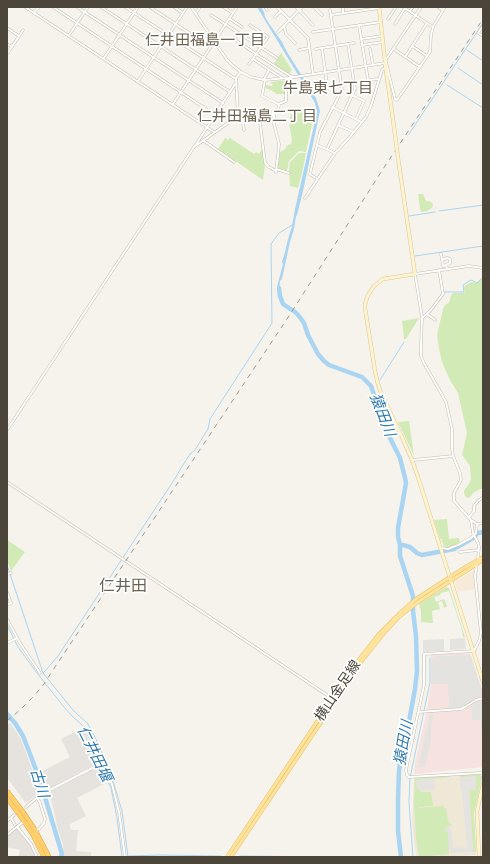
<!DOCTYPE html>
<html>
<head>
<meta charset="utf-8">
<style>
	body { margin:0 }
	#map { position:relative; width:490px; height:864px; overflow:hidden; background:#f6f3ec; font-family:Manrope,sans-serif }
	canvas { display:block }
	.frame { position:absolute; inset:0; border:8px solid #4b4439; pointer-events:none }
</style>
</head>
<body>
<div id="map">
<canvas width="490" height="864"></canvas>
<div class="frame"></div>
</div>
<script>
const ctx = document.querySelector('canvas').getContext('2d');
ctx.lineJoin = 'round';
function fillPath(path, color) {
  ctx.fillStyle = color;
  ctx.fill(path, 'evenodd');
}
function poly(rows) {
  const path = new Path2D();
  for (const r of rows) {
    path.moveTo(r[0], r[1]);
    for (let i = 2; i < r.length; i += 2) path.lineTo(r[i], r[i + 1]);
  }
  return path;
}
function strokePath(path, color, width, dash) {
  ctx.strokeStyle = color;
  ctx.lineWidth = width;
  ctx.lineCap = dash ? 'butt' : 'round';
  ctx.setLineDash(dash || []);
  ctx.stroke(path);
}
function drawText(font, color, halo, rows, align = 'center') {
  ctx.font = font + ' Manrope,"Noto Sans JP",sans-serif';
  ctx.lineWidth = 3.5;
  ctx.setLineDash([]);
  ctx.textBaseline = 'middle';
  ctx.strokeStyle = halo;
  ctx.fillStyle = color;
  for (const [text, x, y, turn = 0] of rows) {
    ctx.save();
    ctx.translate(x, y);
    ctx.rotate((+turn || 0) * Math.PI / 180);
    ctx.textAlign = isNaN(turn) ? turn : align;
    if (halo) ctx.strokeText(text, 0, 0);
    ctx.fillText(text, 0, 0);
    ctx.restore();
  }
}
const commercial = poly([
	[475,570,474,576,475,589,458,592,455,584,456,581]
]);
const industrial = poly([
	[10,723,21,739,40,792,26,803,7,778,7,725],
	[81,729,83,729,87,736,95,752,98,763,47,790,40,772,70,757,61,739],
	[99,766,106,783,77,798,86,816,70,824,70,828,71,830,78,830,76,851,91,852,91,857,64,857,63,845,57,826,55,815,49,792],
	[17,828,30,845,36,857,18,857,20,850,7,847,7,836]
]);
const education = poly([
	[460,774,482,777,474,813,476,855,442,857,416,857,412,822,414,778,417,777]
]);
const medical = poly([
	[470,653,483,693,483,767,414,774,415,763,426,715,431,684,431,655]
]);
const green = poly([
	[281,53,292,70,289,74,274,64],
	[287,80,285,86,285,93,284,94,276,94,275,92,273,92,273,91,265,88,265,85,272,86,273,84,270,83,271,82],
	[314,110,314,115,306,152,299,151,289,161,287,171,277,168,280,152,284,150,286,148,286,146,291,144,292,140,289,123,291,114],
	[225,138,228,140,230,138,254,154,256,152,259,154,262,149,264,157,265,165,263,180,218,149],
	[299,153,306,153,302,173,298,188,290,186,289,169,290,162],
	[418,194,423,194,426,201,432,202,433,205,432,208,427,211,421,212,420,208],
	[483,278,483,489,480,489,473,493,470,497,467,498,465,496,464,492,465,489,469,484,471,479,470,466,462,455,467,433,458,393,450,380,442,362,439,349,437,335,443,309,445,305,449,303,451,295,453,293,464,293,465,292,464,288,465,286,471,282,477,283],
	[419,318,406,339,404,339,402,321],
	[409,421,414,456,398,422],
	[447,519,449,539,459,538,460,543,447,548,444,546,441,540,444,539,440,539,434,520],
	[7,540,25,552,11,571,7,560],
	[446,587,449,588,465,637,463,637,462,630,449,591,441,593,440,595,434,597,436,602,444,599,447,606,444,608,442,601,438,602,440,609,432,611,433,623,421,622,421,611,419,604],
	[460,774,480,774,482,777,474,813,476,852,473,852,469,790,476,777,460,777],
	[450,775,450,777,417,780,420,792,431,792,433,806,419,807,418,808,444,806,444,808,446,808,448,821,452,825,445,828,448,832,449,854,419,857,416,837,414,804,415,778,417,777]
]);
const parking = poly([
	[465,638,466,649,450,650,450,639],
	[444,639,444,651,423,652,423,640],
	[469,655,471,656,483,693,483,696,474,699,464,707,449,709,448,684,431,684,432,658,435,658,438,656],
	[477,702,483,702,483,742,482,742,481,720,472,720,471,707],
	[430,714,434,715,431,727,431,741,425,766,423,766,423,767,418,767],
	[476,776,476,790,469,790,473,852,450,853,448,832,446,831,445,828,449,827,452,831,453,848,467,847,462,790,460,790,460,777],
	[434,778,435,790,420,791,419,789,417,787,416,784,417,780]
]);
const water = poly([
	[257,7,261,7,264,12,265,17,270,25,282,42,287,52,316,98,320,111,303,191,297,215,296,216,294,229,290,242,282,279,280,281,279,292,280,296,277,287,283,264,282,262,285,252,288,239,292,226,295,209,317,112,315,103]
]);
const stream = poly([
	[467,50,483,61],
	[458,68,483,85],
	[447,85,483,108],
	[409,134,483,23],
	[439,211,483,205],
	[409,216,435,212],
	[415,256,483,246],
	[443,292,464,292,463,285,471,280,477,283,483,277],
	[380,380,404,342],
	[7,565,43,673,73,710,88,724,98,743,108,770,113,781,122,811,128,857],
	[7,625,18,647,37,673,64,707,72,716,81,724,85,729,93,747,102,770,111,788,117,818,122,857],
	[43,673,46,670,58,656,176,477,181,468,190,454,195,450,208,429,210,419,272,323,271,244,279,233,292,225],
	[128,856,160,855,221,856],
	[240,856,337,857],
	[413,857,409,802,410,778,430,682,430,658]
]);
const river = poly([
	[279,288,280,296,283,304,295,312,299,316,304,323,308,335,318,354,324,361,329,365,362,377,371,386,386,430,400,458,405,478,406,483,398,528,398,537,400,545,400,556,413,596,413,611,416,636,417,671,415,689,408,727,401,755,399,771,398,799,398,831,401,857],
	[400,545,403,545,410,547,417,553,422,555,454,549,473,538,478,533,483,532],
	[7,714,15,723,23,736,32,759,41,784,62,854,61,857]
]);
const street = poly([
	[25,7,214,132],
	[53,7,215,115],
	[77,7,223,103],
	[101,7,230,92],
	[125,7,236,79],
	[150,7,210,47],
	[174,7,183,13],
	[191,7,227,60,232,65,241,72,251,77,264,80,288,78,385,63,385,61,421,7],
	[223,7,233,13],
	[265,7,267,10],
	[277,7,308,38,313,74],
	[296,7,313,25],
	[314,7,322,15],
	[343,7,343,13],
	[403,7,433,27],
	[438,7,443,10],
	[410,11,413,7],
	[34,13,39,7],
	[196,13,200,7],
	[211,15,277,58],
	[331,15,379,8],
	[275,17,281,11],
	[230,19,242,27],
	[388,19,396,7],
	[395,24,405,8],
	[250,25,268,37,256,54,292,77],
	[359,25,368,80,379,79],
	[284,26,286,34,295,43],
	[483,26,478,33,483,36],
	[7,28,19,36],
	[278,32,302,7],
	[313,32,381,22],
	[238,33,234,39,256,54,249,64],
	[69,35,88,7],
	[361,39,382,36],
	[7,44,12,47],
	[362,45,383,42],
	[412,46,427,56],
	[316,49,322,48],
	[370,49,373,65],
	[394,49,420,67],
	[299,50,309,48],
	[7,54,23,30],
	[405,57,427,23],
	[104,58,138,7],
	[253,59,282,78],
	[386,62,395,99,397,100,430,52,431,35,433,27,445,7],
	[264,79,269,70],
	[265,80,262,96,278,104],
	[138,81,187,7],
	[317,86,327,85,322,48,354,43],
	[352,95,364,101,356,119],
	[173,104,237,7],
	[332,107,361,122],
	[259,115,265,163,269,167,276,171],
	[239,116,242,118,247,118,259,115,274,113],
	[242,118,244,130],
	[338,125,353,132],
	[204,141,234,162],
	[317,145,335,153],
	[195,146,235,84],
	[327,149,355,89,348,44],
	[276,169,289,173],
	[276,172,277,163,278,156,279,144,274,124,274,113,278,111,279,104,286,101,286,89,288,78],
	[318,179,311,175,310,174,320,132,342,90,330,10],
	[305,198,335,153,349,138,366,117,371,106,382,70,385,68],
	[441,254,443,266,446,265,447,269],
	[442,260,447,258,450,259,450,263,446,265],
	[483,268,469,266,415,274,422,317,421,346,421,356,424,363,446,402,452,429,452,448,453,456,460,473,461,480,454,493,454,501,471,520,477,524,483,523],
	[427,314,435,320],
	[422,318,430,311,443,294,439,270],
	[7,430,194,147,238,116,236,78,241,72],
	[413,460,453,456],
	[7,482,333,699],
	[469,517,474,511,474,506,478,501,482,498],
	[471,520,473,533,478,543,479,547,478,559],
	[441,548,448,549,458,545,471,538,476,533,477,524],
	[460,552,478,550],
	[477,564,475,576,481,633,479,641,474,651,424,654,424,685,406,770,407,775,409,777,480,773,483,774],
	[7,574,11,573],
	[7,592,11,603,7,605],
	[7,619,20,643,40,673],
	[7,643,17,638],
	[419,712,461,709,465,707,476,700,483,698],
	[26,807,40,795,102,763,112,784,119,812,125,857],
	[11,818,15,825],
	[7,821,14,815],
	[18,828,31,844,37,857],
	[36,830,39,829,44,823,45,819,40,803,37,797],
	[7,835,23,822]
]);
const secondary = poly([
	[379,7,385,61],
	[385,63,394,127],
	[398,158,415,274,383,279,374,286,368,295,365,304,365,308,375,371,378,384,381,393,401,435,412,460,418,477,483,682],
	[479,857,477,811,483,784]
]);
const primary = poly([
	[227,857,354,666,379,634,400,613,416,599,464,568,483,557],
	[231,857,364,658,384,633,399,617,418,602,483,560]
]);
const highway = poly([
	[23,812,35,830,49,857],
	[19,814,32,833,44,857]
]);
const rail = poly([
	[7,721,20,710,34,696,44,684,55,667,289,316,385,166,483,19]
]);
const secondaryBridge = poly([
	[394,127,398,158]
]);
const highwayBridge = poly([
	[7,791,23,812],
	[7,798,19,814]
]);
const streetNames = [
	["横山金足線",338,691,-56]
];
const neighbourhoodNames = [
	["仁井田福島一丁目",205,41],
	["牛島東七丁目",328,89],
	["仁井田福島二丁目",257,117]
];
const waterNames = [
	["猿田川",382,415,69],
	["猿田川",404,743,-80],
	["仁井田堰",94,754,64],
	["古川",39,783,73]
];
const quarterNames = [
	["仁井田",123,587]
];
fillPath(commercial, '#f7ead8');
fillPath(industrial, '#e6e2dd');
fillPath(education, '#efe8d6');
fillPath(medical, '#f6e3e0');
fillPath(green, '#d2eab5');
fillPath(parking, '#e5e3e0');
fillPath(water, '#a9d4f2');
strokePath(stream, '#a9d4f2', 1);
strokePath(river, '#a9d4f2', 4.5);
strokePath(street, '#c2bbae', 3);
strokePath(secondary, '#d6c79b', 4);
strokePath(primary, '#e6c16a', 4);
strokePath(highway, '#e0a43c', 5);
strokePath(street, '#fff', 2);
strokePath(secondary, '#fff3cd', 3);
strokePath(primary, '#ffe39c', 3);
strokePath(highway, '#ffcf6e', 4);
strokePath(rail, '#9a9a9a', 1, [5, 5]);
strokePath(secondaryBridge, '#d6c79b', 4, []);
strokePath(highwayBridge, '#e0a43c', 5, []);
strokePath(secondaryBridge, '#fff3cd', 3);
strokePath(highwayBridge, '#ffcf6e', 4);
drawText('14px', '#4b4439', '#fff', streetNames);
drawText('15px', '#6e6250', '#fff', neighbourhoodNames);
drawText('italic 15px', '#2e7ab2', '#fff', waterNames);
drawText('16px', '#6e6250', '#fff', quarterNames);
</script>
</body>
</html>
